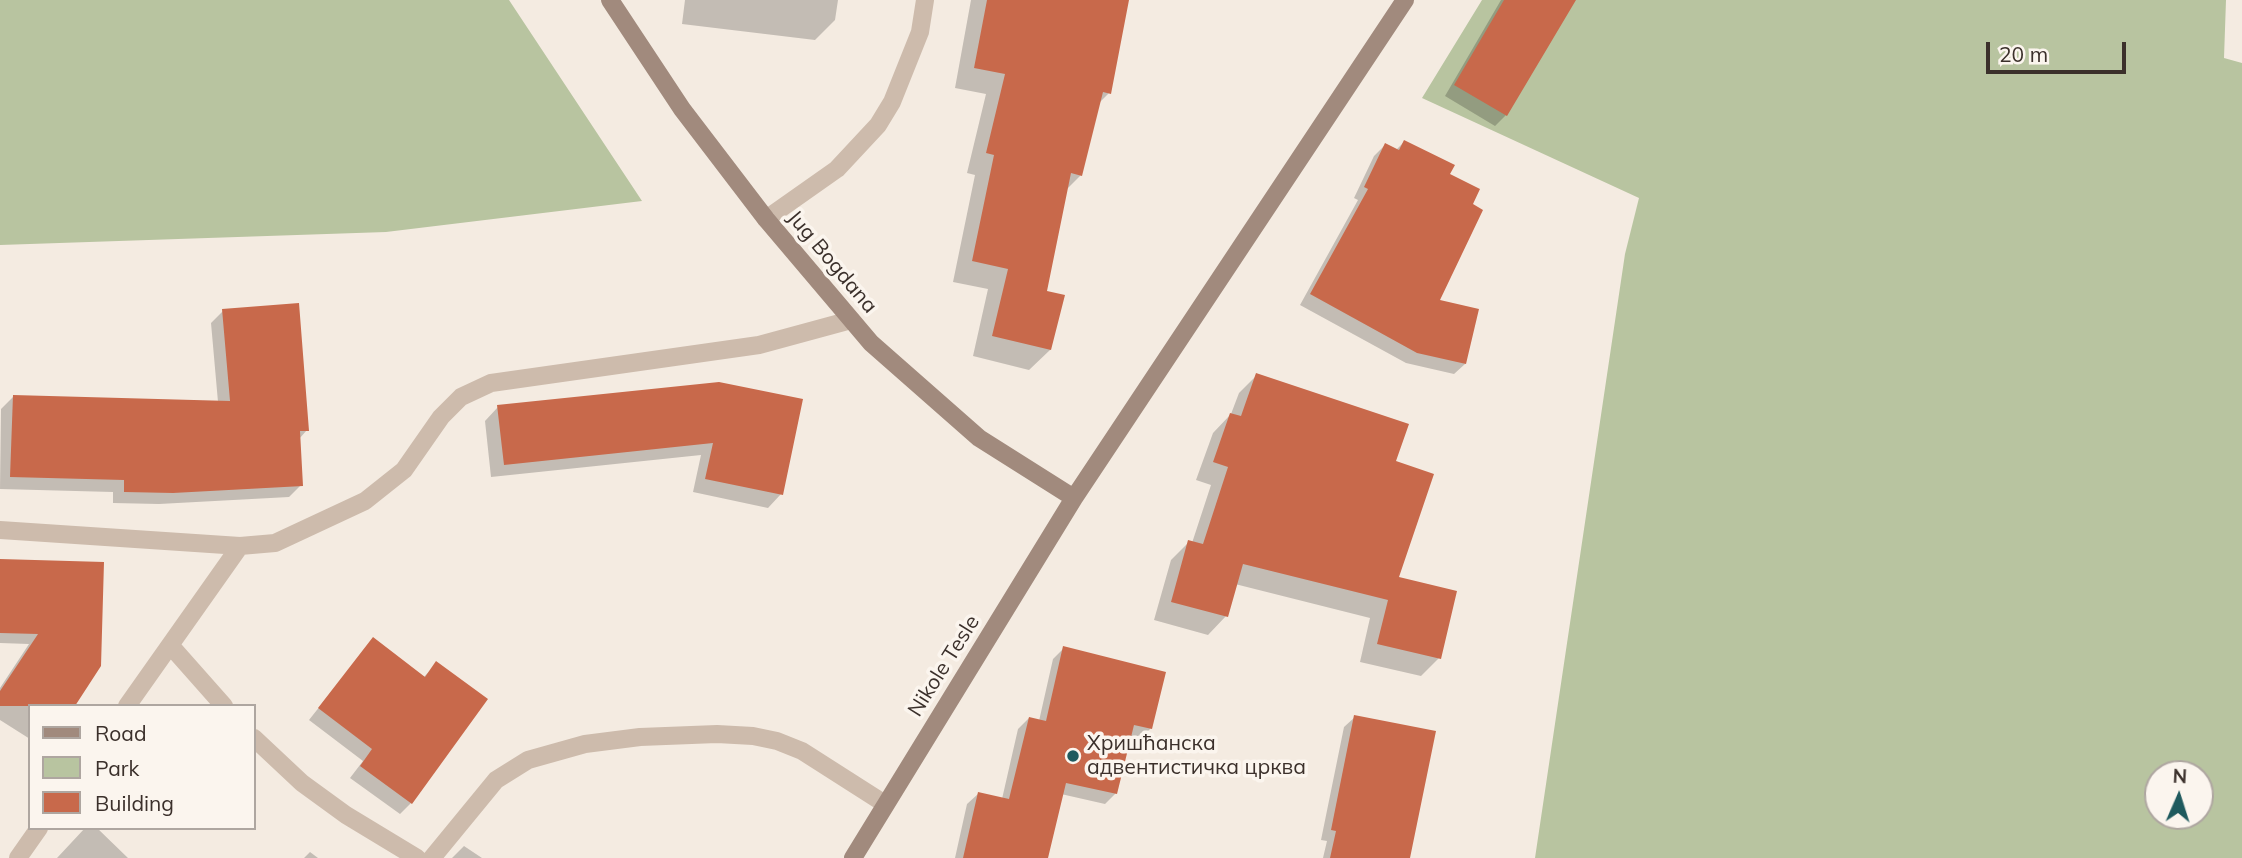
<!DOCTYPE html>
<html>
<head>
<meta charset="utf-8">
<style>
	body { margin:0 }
	#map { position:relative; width:2242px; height:858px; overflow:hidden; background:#f4ebe1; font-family:Mulish,sans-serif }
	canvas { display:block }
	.legend { position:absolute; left:28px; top:704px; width:228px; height:126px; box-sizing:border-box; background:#fbf5ee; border:2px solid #aea6a0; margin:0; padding:9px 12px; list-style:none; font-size:21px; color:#3b302b }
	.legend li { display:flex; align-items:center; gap:14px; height:35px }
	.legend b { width:35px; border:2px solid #aea6a0 }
	.north { position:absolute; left:2144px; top:760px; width:70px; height:70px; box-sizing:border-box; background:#fbf5ee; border:2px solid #aea6a0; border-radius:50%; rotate:3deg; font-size:19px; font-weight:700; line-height:28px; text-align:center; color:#3b302b }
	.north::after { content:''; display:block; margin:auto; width:24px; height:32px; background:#1f5a5e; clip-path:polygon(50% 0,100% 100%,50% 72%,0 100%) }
	.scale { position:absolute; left:1986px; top:42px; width:140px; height:32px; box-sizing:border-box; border:4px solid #3b302b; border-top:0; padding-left:9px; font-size:21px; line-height:24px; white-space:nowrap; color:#3b302b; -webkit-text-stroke:5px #fbf5ee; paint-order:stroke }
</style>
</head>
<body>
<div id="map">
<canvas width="2242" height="858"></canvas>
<ul class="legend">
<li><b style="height:9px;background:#a18a7d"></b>Road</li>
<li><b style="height:19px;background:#b8c4a0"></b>Park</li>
<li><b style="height:19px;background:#c8694b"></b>Building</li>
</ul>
<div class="north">N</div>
<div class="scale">20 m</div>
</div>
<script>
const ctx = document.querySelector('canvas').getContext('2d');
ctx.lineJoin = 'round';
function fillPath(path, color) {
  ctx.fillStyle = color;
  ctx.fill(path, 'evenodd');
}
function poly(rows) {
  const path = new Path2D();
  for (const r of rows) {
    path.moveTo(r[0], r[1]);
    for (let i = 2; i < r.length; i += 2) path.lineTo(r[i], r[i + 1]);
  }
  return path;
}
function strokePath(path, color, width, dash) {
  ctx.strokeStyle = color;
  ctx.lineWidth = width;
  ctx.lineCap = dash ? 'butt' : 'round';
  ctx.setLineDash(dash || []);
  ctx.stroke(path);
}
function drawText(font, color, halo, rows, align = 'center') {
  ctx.font = font + ' Mulish,sans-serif';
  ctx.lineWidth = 7;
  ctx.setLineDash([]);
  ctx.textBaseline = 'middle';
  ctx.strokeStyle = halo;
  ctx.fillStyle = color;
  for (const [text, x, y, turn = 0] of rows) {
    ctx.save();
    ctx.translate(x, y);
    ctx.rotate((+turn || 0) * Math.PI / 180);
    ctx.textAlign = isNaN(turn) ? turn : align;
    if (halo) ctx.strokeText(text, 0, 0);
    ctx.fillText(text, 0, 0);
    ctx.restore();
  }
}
const green = poly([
	[0,0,509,0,642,201,386,232,0,245],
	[1482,0,2226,0,2224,58,2242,63,2242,858,1535,858,1625,254,1639,198,1422,98],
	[2158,774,2200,774,2200,816,2158,816]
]);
const shadow = poly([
	[685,0,838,0,835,20,815,40,682,24],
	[971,0,1127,0,1109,93,1098,104,1081,175,1065,191,1045,292,1050,350,1029,370,973,356,988,289,953,282,975,175,967,173,986,94,955,88],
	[1501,0,1566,0,1506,115,1495,126,1445,96],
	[1404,142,1447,175,1437,302,1465,364,1454,374,1406,363,1300,305,1358,200,1354,198,1374,156,1385,145,1396,150],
	[223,311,307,430,299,439,301,485,289,497,159,504,113,503,113,492,0,489,1,409,13,397,218,402,211,323],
	[1257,375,1394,462,1397,579,1439,658,1421,676,1360,662,1370,618,1235,584,1226,616,1208,635,1154,620,1171,560,1189,542,1192,543,1211,485,1196,480,1213,433,1231,414,1239,393],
	[719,384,781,494,768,508,693,492,701,455,491,477,485,421,498,407],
	[0,561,102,564,30,706,30,739,0,720,0,688,29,644,0,643],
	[373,639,423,678,436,664,411,803,400,814,350,778,363,761,309,720],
	[1064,648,1151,728,1140,739,1129,737,1116,793,1105,804,1061,794,1047,858,955,858,967,804,978,794,1002,799,1018,729,1029,718,1039,721,1053,659],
	[1355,717,1407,858,1323,858,1327,841,1321,840,1344,727],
	[85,828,97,828,128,858,57,858],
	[464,846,482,858,452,858],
	[310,852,318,858,304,858]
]);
const building = poly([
	[987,0,1129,0,1111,94,1103,92,1082,176,1071,173,1047,291,1065,295,1051,350,992,336,1008,269,972,261,994,155,986,153,1005,74,974,68],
	[1504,0,1576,0,1507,116,1454,85],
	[1404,140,1455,165,1450,174,1480,189,1473,204,1483,210,1440,300,1479,309,1466,364,1417,353,1310,294,1368,189,1364,187,1385,143,1399,150],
	[299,303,309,431,300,431,303,486,173,493,124,492,124,480,10,477,13,395,230,401,222,309],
	[1256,373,1409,424,1396,461,1434,474,1399,577,1457,591,1441,659,1377,644,1388,600,1243,564,1228,617,1171,602,1188,540,1203,544,1228,467,1213,462,1230,413,1241,416],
	[719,382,803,399,783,495,705,479,713,443,504,465,497,405],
	[0,559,104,562,101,666,75,706,0,706,0,691,38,634,0,633],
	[373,637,425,677,436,661,488,699,412,804,360,766,372,749,318,708],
	[1063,646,1166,672,1152,729,1134,725,1117,794,1066,783,1048,858,963,858,978,792,1009,799,1029,717,1046,721],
	[1354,715,1436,731,1410,858,1330,858,1336,831,1331,830]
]);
const street = poly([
	[766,219,837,169,878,125,892,102,920,32,925,0],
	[0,530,240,546,275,543,365,501,404,470,441,417,461,397,491,383,759,345,851,320],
	[170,645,224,706],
	[127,706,240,546],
	[254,738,302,783,346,815,417,858],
	[18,858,39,828],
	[432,858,496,780,528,760,585,744,640,737,717,734,753,736,777,741,802,751,885,804]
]);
const secondary = poly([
	[610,0,682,109,766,219,871,343,979,438,1074,498],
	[853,858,1074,498,1405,0]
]);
const markers = [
	[1073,756,7,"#1f5a5e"]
];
const streetNames = [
	["Jug Bogdana",832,262,50],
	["Nikole Tesle",944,666,-58]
];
const poiNames = [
	["Хришћанска",1087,744],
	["адвентистичка црква",1087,768]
];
fillPath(green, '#b8c4a0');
fillPath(shadow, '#0003');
fillPath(building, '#c8694b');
strokePath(street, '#cdbbac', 18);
strokePath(secondary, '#a18a7d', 18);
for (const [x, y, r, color] of markers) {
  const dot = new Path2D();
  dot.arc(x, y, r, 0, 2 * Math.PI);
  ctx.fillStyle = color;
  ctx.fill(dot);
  strokePath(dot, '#fbf5ee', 2.5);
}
drawText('21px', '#3b302b', '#fbf5ee', streetNames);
drawText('21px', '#3b302b', '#fbf5ee', poiNames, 'left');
</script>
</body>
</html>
